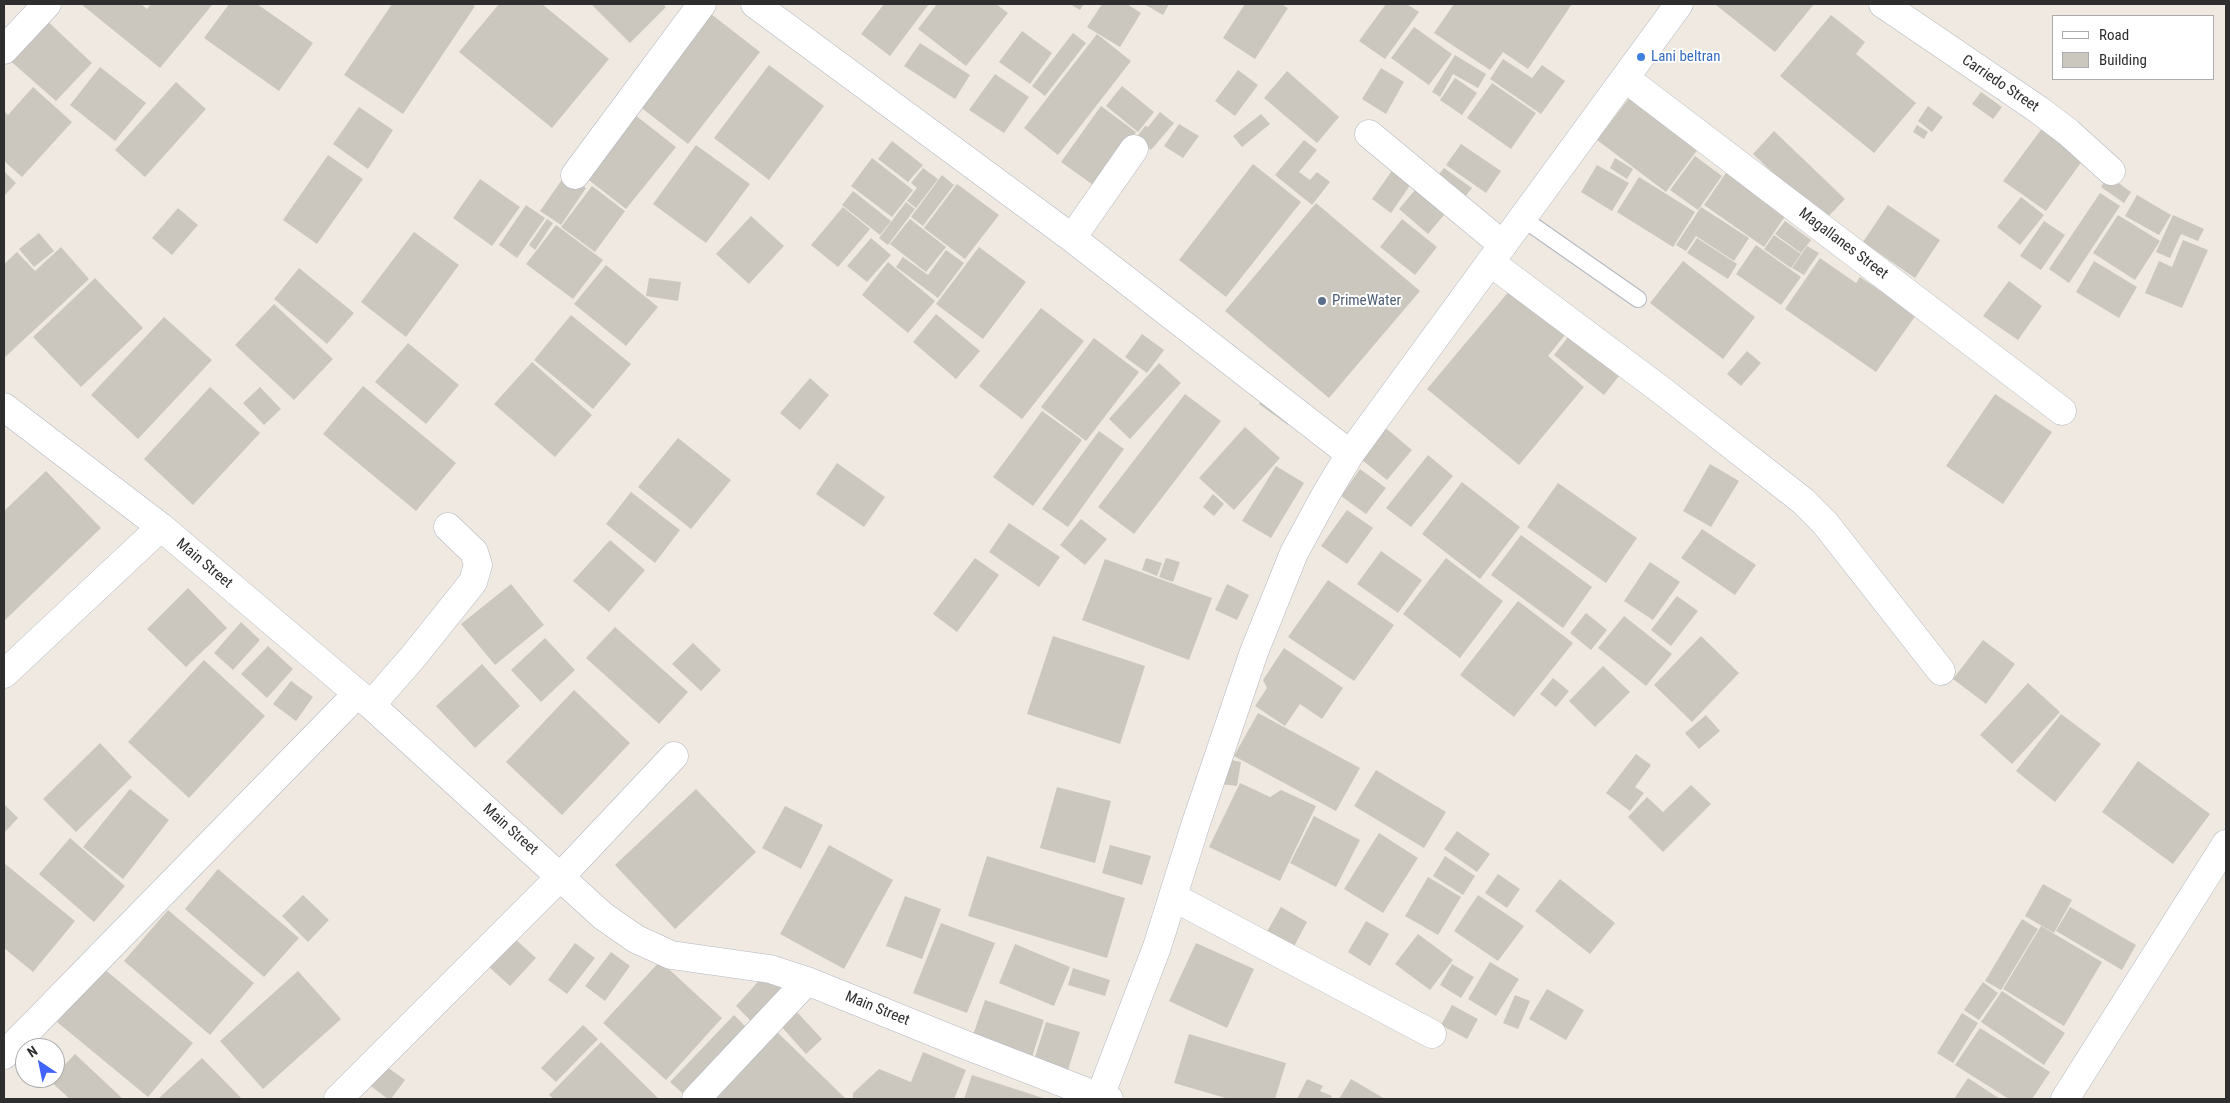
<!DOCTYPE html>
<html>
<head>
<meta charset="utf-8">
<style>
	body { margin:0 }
	#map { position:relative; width:2230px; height:1103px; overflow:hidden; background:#efe9e1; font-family:"Roboto Condensed",sans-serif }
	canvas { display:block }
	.frame { position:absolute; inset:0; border:5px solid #2e2e2e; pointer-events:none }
	.legend { position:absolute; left:2052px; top:15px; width:162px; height:65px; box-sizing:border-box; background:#fff; border:1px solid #ababab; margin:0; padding:6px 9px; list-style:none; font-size:15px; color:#2e2e2e }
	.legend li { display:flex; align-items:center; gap:10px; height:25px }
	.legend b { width:25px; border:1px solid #ababab }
	.north { position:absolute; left:15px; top:1038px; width:50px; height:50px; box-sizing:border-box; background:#fff; border:1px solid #ababab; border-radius:50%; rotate:326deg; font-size:14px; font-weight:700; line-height:20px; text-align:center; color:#2e2e2e }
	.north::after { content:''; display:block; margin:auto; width:18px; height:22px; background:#4264fb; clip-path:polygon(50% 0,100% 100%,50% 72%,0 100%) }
</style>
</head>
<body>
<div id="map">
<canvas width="2230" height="1103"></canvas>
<div class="frame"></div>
<ul class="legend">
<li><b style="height:6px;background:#fff"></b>Road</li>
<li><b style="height:14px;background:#cbc7bf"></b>Building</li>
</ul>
<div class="north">N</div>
</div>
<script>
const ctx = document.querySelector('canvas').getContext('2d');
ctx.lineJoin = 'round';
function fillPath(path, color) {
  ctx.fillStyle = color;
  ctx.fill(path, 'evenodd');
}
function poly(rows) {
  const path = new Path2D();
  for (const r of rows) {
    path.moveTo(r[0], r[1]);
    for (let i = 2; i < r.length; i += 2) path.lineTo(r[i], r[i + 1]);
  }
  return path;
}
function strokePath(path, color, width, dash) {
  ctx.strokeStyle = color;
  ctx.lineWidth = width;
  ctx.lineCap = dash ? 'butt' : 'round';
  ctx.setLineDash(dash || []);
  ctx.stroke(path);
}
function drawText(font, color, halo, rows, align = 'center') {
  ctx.font = font + ' "Roboto Condensed",sans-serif';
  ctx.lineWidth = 4;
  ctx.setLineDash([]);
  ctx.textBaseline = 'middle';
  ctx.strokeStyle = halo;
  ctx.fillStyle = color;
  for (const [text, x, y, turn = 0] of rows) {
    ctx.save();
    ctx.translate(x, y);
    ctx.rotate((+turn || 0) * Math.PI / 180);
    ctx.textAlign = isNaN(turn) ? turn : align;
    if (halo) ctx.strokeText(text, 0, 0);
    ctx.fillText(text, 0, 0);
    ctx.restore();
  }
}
const building = poly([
	[81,4,141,4,147,9,151,4,213,4,160,68],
	[229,4,257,4,313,43,279,91,204,38],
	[392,4,471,4,475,6,403,114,344,75],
	[499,4,542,4,609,59,552,128,459,52],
	[591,4,663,4,666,7,630,43],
	[884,4,929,4,890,56,861,34],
	[937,4,996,4,1008,13,966,66,918,29],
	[1070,4,1084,4,1080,10],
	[1102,4,1127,4,1141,13,1120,47,1087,27],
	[1144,4,1169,4,1163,15],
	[1245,4,1281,4,1288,8,1255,59,1223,38],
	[1386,4,1407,4,1419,12,1385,59,1359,41],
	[1454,4,1572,4,1528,69,1503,52,1490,70,1434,33],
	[1718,4,1814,4,1775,52,1716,5],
	[711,14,760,52,688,144,639,106],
	[1831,15,1865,42,1856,54,1916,103,1874,153,1780,76],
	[44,18,92,63,56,101,7,58],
	[1414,27,1452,54,1429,85,1391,58],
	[1022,31,1052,53,1030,84,999,62],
	[1073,33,1086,43,1045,96,1032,86],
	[1097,34,1131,61,1058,155,1024,128],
	[920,43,970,75,955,99,904,66],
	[1455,55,1486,74,1478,88,1453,74,1440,97,1432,92],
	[1503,59,1532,78,1542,65,1565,81,1541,114,1490,79],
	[769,65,824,106,769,180,714,138],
	[100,67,146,103,115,141,70,105],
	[1381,68,1404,82,1386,114,1362,99],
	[1238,70,1258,85,1235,116,1215,101],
	[1287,71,1339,117,1317,143,1264,98],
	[995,74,1029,97,1004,133,969,110],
	[1455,78,1477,93,1462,115,1440,100],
	[176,82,206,109,145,177,115,150],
	[1492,83,1536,113,1511,149,1467,118],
	[1122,86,1154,112,1138,132,1106,106],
	[33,87,72,122,22,177,4,161,4,111,8,115],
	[1981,92,2002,107,1993,119,1972,104],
	[1633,93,1701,145,1666,192,1597,140],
	[1101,106,1136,132,1096,187,1061,162],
	[1928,106,1943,117,1932,132,1918,121],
	[359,107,393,130,368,169,333,144],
	[630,111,676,147,626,209,581,174],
	[1160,112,1174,123,1151,150,1136,138,1145,126,1148,127],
	[1261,114,1270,124,1242,147,1233,136],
	[1179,124,1199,136,1183,158,1164,146],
	[1917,125,1928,132,1924,139,1913,132],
	[2043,127,2085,157,2046,211,2003,181],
	[1774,131,1845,199,1824,221,1753,154],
	[1304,140,1317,150,1299,172,1310,180,1317,172,1330,182,1312,205,1275,175],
	[892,141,923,165,908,182,878,159],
	[1461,144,1501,171,1486,193,1446,165],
	[696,145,750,184,706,243,653,204],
	[328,155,363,179,317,244,283,220],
	[1695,156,1722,176,1698,210,1670,190],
	[872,158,913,190,892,217,851,186],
	[1615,158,1633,169,1627,179,1610,168],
	[1253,164,1301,202,1226,297,1179,260],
	[1396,165,1415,178,1391,213,1372,199],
	[1597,165,1629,183,1612,211,1581,192],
	[923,168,938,179,916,208,907,201,917,188,911,183],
	[1444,168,1472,188,1462,201,1434,181],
	[1728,170,1788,212,1764,247,1704,205],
	[4,171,16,183,4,196],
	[566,174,586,188,561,225,540,211],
	[942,175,954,185,923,226,911,217],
	[2109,176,2131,192,2124,203,2101,187],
	[1639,177,1695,212,1673,247,1617,212],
	[480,179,520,207,492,246,453,218],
	[957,184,999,215,965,259,924,228],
	[1420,184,1450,208,1428,234,1399,209],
	[592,186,625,211,595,252,561,227],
	[853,191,891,221,880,235,842,205],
	[2100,193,2120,206,2069,283,2049,269],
	[2137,195,2171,215,2159,235,2125,216],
	[2021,197,2044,215,2020,245,1997,227],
	[906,202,915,209,888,245,879,238],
	[1316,203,1420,291,1329,398,1225,311],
	[526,205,545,218,517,258,499,245],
	[1888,205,1940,240,1915,278,1863,242],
	[843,207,870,229,838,267,811,245],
	[1701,207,1749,238,1734,261,1696,236,1686,251,1676,245],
	[178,208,198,225,172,255,152,238],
	[2118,215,2160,241,2135,280,2093,253],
	[2173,215,2204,229,2198,241,2181,234,2170,258,2156,252],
	[751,216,784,246,749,284,716,254],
	[547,219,553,223,535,250,529,245],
	[910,219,946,247,926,272,890,244],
	[1402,219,1437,247,1415,275,1380,247],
	[1785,221,1811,240,1801,253,1775,234],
	[2044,221,2065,235,2041,270,2020,256],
	[556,225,603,260,573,299,526,264],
	[414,232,459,265,406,337,361,302],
	[39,233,54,251,34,267,19,249],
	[1774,235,1801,254,1791,268,1764,249],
	[871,238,891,255,867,282,847,266],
	[1697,238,1737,264,1728,279,1687,253],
	[2183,240,2208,250,2182,308,2145,293,2159,261,2172,267],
	[1756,245,1801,277,1781,305,1736,274],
	[1807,246,1819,253,1804,275,1792,268],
	[61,247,89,279,4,358,4,264,17,252,35,271],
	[979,247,1026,282,983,339,936,304],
	[946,250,964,263,938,298,896,267,903,257,928,275],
	[1820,258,1856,283,1860,277,1916,315,1876,372,1785,309],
	[1683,261,1755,317,1723,359,1650,303],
	[2094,261,2137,287,2119,318,2076,292],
	[888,262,935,301,908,333,862,295],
	[606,265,658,307,626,346,574,304],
	[299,268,354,313,327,344,274,299],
	[95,278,143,328,81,387,33,337],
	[649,278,681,282,678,301,646,296],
	[2009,281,2042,306,2018,340,1983,316],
	[1510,290,1565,335,1548,356,1584,387,1519,465,1427,389],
	[274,304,333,359,294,400,235,345],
	[1041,308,1084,341,1022,419,979,386],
	[936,314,980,351,956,379,913,342],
	[571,315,631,364,593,409,534,360],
	[164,317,212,360,138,439,91,395],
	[1142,334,1164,350,1147,373,1125,357],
	[1569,336,1619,376,1604,395,1554,355],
	[1094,338,1139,372,1086,441,1041,407],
	[408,343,459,385,426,424,375,382],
	[1747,351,1761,363,1741,386,1727,374],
	[532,362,592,415,555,457,494,404],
	[1159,363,1181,383,1130,439,1109,419],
	[810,378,829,395,800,430,780,413],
	[363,386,456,463,416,511,323,434],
	[210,387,260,433,193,505,144,459],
	[260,387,281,409,264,425,243,403],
	[1185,394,1221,421,1134,534,1098,507],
	[1267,394,1295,415,1288,425,1259,404],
	[1995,394,2052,432,2003,504,1946,466],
	[1042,411,1082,440,1033,506,993,477],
	[1382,425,1412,450,1387,480,1357,456],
	[1245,427,1280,458,1234,510,1199,478],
	[1099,431,1124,449,1068,527,1042,509],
	[678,438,731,480,691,529,638,487],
	[1428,455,1453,476,1411,527,1386,508],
	[837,463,885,497,864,527,816,494],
	[1710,464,1739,481,1711,527,1683,511],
	[1276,466,1304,483,1271,538,1242,521],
	[1360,469,1386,488,1366,514,1341,496],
	[46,471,101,528,4,621,4,511],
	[1462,482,1520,527,1480,579,1422,534],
	[1558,483,1637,538,1606,583,1527,527],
	[631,492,680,530,655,563,606,524],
	[1213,494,1224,504,1214,516,1203,507],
	[1347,510,1373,528,1347,564,1321,546],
	[1081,519,1107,539,1085,565,1060,545],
	[1009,523,1060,557,1039,587,989,552],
	[1702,529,1756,565,1735,595,1681,558],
	[1521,535,1592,587,1563,628,1491,575],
	[610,540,645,570,609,612,573,581],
	[1381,551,1422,580,1398,613,1357,584],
	[975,558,999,575,957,632,933,614],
	[1146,558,1162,563,1157,576,1142,570],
	[1166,558,1180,562,1173,582,1159,577],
	[1446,558,1503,601,1460,658,1403,614],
	[1105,559,1212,598,1189,660,1082,620],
	[1650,562,1680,582,1653,620,1624,601],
	[1328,580,1394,625,1354,681,1288,637],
	[511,584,544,625,495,665,461,624],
	[1227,584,1249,595,1237,620,1215,610],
	[188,588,227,628,186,667,147,629],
	[1677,596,1698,611,1671,646,1651,630],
	[1518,601,1573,643,1514,717,1460,675],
	[1586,613,1607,630,1591,650,1570,633],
	[1624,616,1672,654,1646,686,1598,648],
	[241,622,260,640,233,670,214,653],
	[615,627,688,692,659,724,586,658],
	[1053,636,1145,666,1120,744,1027,714],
	[1701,636,1739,673,1692,722,1654,685],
	[545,638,575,670,541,702,511,670],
	[1983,640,2015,664,1986,704,1953,679],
	[693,643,721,670,701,691,672,664],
	[268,646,293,669,267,698,241,674],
	[1284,648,1343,688,1322,719,1300,704,1285,726,1255,706,1267,688,1263,680],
	[204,660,265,716,189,798,128,742],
	[482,664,520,706,475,748,436,706],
	[1603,666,1630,692,1595,727,1569,701],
	[1553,678,1569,691,1556,707,1540,694],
	[291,681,313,697,296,721,273,704],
	[2028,683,2060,712,2012,764,1980,735],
	[574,690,630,743,562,815,506,762],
	[1258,713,1360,768,1336,811,1234,756],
	[2061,714,2101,744,2055,802,2016,771],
	[1706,715,1720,731,1699,749,1685,733],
	[100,743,132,777,76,832,43,799],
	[1636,754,1651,765,1635,787,1644,793,1630,811,1606,793],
	[1226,759,1241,762,1237,786,1221,784],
	[2138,761,2210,814,2173,864,2102,812],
	[1376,770,1446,812,1424,848,1354,806],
	[1240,783,1270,797,1281,790,1316,806,1280,881,1209,847],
	[1691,785,1711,804,1663,852,1628,817,1647,797,1663,812],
	[1057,787,1111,801,1095,863,1040,848],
	[130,789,169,820,123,879,83,847],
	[696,789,756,852,675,929,615,865],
	[4,804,18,818,4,833],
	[785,806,823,825,801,869,762,848],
	[1314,816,1360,840,1336,887,1290,863],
	[1457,831,1490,854,1477,872,1444,849],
	[1379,833,1418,858,1383,913,1344,889],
	[70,838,125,886,94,922,39,874],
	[829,845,893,880,844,969,780,934],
	[1110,845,1151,856,1142,885,1102,873],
	[987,856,1125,898,1107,958,968,916],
	[1445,856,1475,876,1463,895,1433,876],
	[4,863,75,921,33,972,4,948],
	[218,869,299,938,264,977,185,909],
	[1498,874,1520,889,1507,908,1485,893],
	[1428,877,1461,897,1438,935,1405,916],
	[1560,879,1615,923,1590,954,1535,911],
	[2043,884,2072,900,2054,933,2025,916],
	[303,895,329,920,308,942,282,916],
	[1478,895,1524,926,1498,961,1454,931],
	[905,896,941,909,922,959,886,946],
	[1281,907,1307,922,1292,950,1265,935],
	[2070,907,2136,945,2122,970,2056,931],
	[168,910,254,983,210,1035,124,961],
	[2022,919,2038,929,2001,990,1985,981],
	[1366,921,1389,934,1370,966,1348,952],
	[941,923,995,943,967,1013,913,993],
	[2041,926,2102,962,2064,1026,2003,989],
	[1418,934,1453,960,1430,990,1395,964],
	[514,938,536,958,510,986,488,966],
	[575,943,595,958,567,994,548,980],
	[1196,943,1254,969,1227,1028,1169,1001],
	[1015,944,1070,967,1054,1006,999,983],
	[611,952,630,966,605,1001,585,986],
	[660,961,722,1018,666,1080,603,1023],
	[1490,962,1519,979,1496,1016,1468,999],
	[1452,964,1474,977,1461,998,1440,985],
	[103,968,193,1043,148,1097,57,1022],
	[1073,968,1110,980,1105,996,1068,985],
	[298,971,341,1019,263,1089,220,1041],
	[765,974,784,991,754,1024,736,1006],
	[1983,982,1998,993,1979,1020,1964,1010],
	[1547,989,1584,1010,1566,1040,1529,1019],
	[2002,991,2065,1033,2044,1065,1981,1022],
	[1515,995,1530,1001,1518,1029,1503,1023],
	[985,1000,1044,1020,1032,1057,972,1038],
	[1452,1005,1478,1019,1467,1039,1441,1025],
	[796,1011,822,1039,806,1054,780,1025],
	[1962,1013,1978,1023,1953,1063,1937,1053],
	[734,1015,751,1032,688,1098,670,1082],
	[1046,1022,1080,1032,1068,1070,1034,1060],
	[583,1025,598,1039,556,1082,541,1068],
	[1980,1028,2050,1072,2032,1099,2009,1099,1955,1065],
	[776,1031,846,1099,711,1099],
	[1189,1034,1286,1063,1275,1099,1229,1099,1174,1083],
	[601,1042,659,1099,554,1099,549,1095],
	[923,1052,966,1070,954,1099,853,1099,853,1093,879,1069,911,1082],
	[75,1054,123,1099,70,1099,50,1081,55,1078,55,1075],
	[202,1058,242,1099,160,1099,159,1098],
	[383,1064,405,1080,391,1099,388,1099,368,1084],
	[972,1075,1046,1099,964,1099],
	[1968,1078,2000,1099,1954,1099],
	[1307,1079,1323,1086,1320,1091,1332,1096,1330,1099,1297,1099],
	[1351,1079,1385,1099,1339,1099]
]);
const lane = poly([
	[1522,218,1638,299]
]);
const street = poly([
	[755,4,1072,238,1350,454],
	[1883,4,2039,110,2068,132,2111,171],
	[4,50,47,4],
	[1625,78,2062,411],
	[1369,134,1503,245],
	[575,175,702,4],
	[1072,238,1134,149],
	[1490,262,1665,393,1803,501,1825,523,1941,671],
	[4,407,161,527,371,705,603,916,636,939,671,955,770,969,807,981,963,1044,1100,1097,1109,1099],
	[4,674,161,527],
	[371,705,413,657,473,582,478,565,474,552,448,527],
	[1173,897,1432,1034],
	[4,1055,357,694],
	[338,1099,561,876,674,756],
	[696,1099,807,981],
	[2065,1099,2226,844]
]);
const secondary = poly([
	[1099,1099,1157,947,1195,826,1254,652,1294,553,1326,494,1350,454,1679,4]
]);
const markers = [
	[1641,57,5,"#3f7fe0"],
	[1322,301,5,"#5c6f8a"]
];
const shopNames = [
	["Lani beltran",1651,57]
];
const streetNames = [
	["Carriedo Street",2000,84,34],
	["Magallanes Street",1843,244,37],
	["Main Street",204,564,40],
	["Main Street",510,830,42],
	["Main Street",877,1009,22]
];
const serviceNames = [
	["PrimeWater",1332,301]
];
fillPath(building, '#cbc7bf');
strokePath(lane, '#b4b7c1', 18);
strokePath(street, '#b4b7c1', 29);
strokePath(secondary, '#b4b7c1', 29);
strokePath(lane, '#fff', 16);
strokePath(street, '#fff', 28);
strokePath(secondary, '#fff', 28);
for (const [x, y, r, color] of markers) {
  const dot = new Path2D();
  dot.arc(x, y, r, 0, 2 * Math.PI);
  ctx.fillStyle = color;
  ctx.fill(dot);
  strokePath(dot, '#fff', 2);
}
drawText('15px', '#366cbe', '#fff', shopNames, 'left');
drawText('15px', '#2e2e2e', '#fff', streetNames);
drawText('15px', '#4e5e75', '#fff', serviceNames, 'left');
</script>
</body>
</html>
